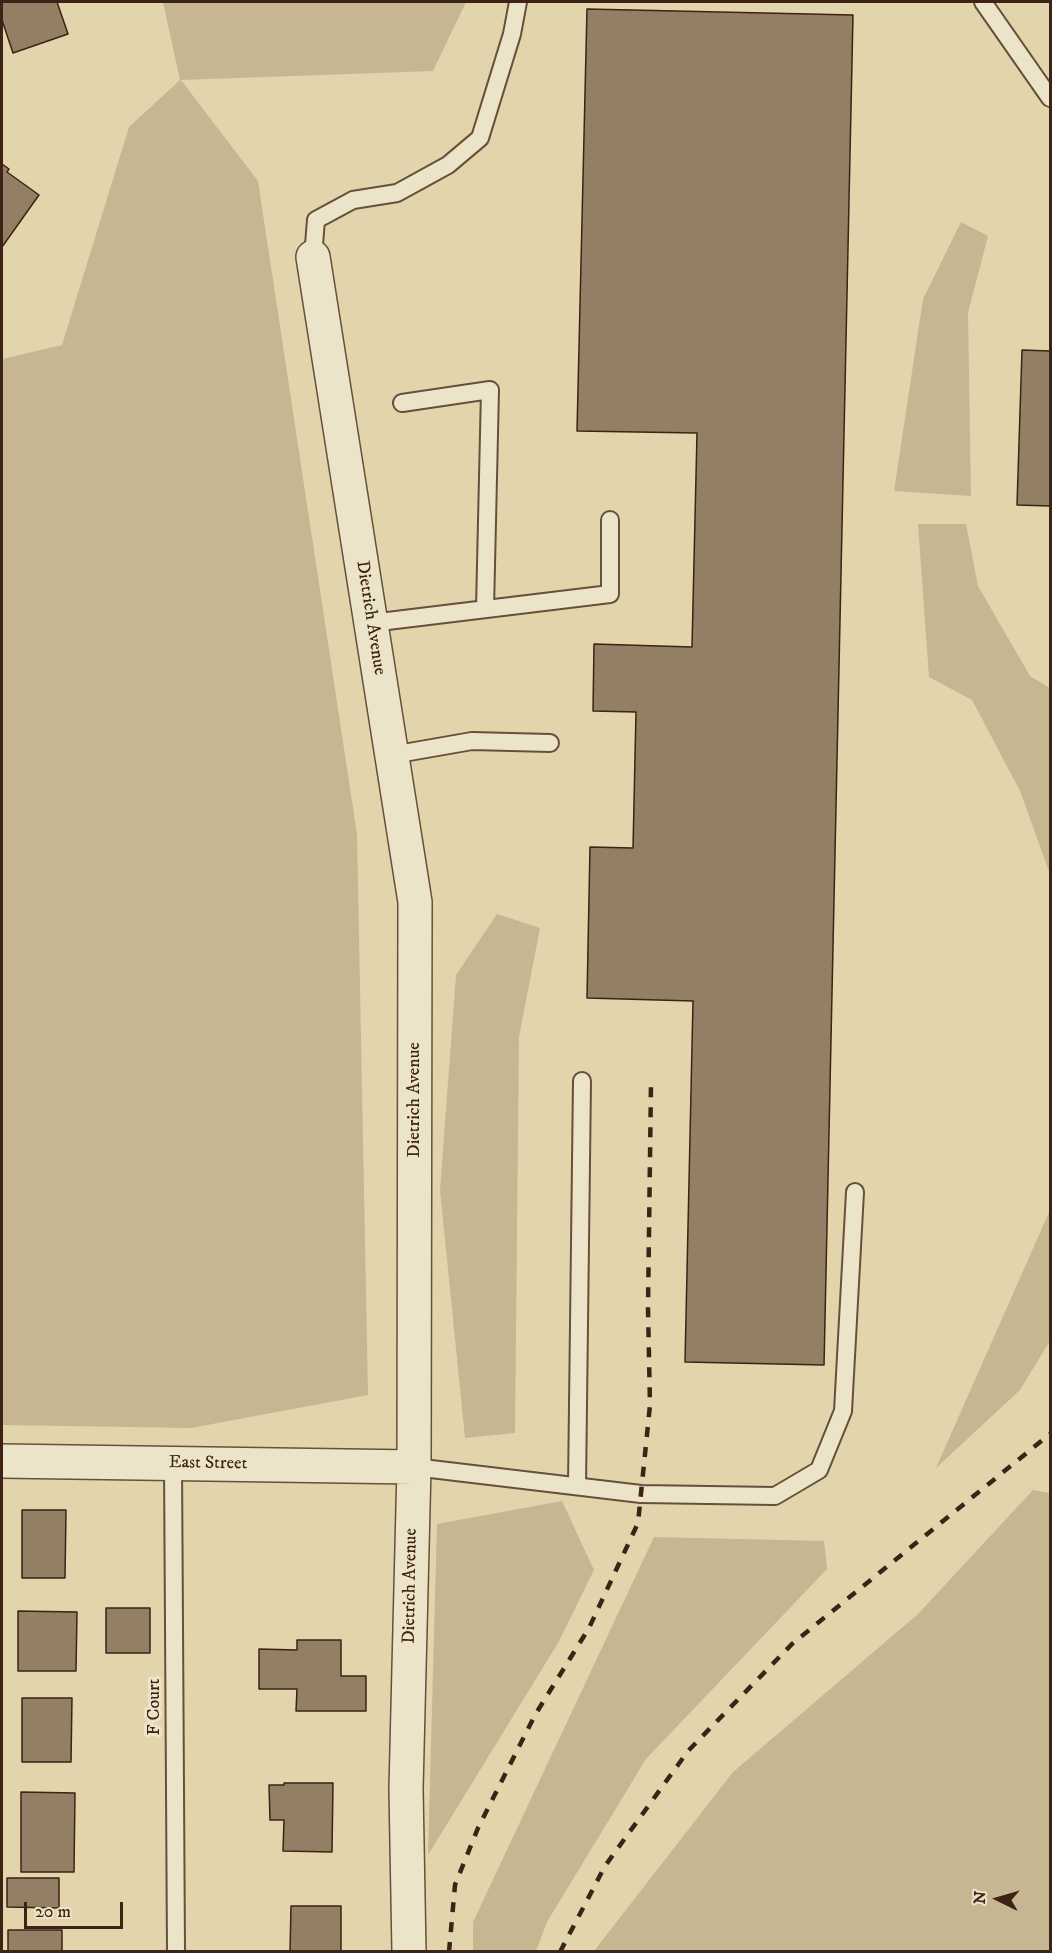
<!DOCTYPE html>
<html>
<head>
<meta charset="utf-8">
<style>
	body { margin:0 }
	#map { position:relative; width:1052px; height:1953px; overflow:hidden; background:#e2d5ac; font-family:"IM FELL DW Pica",serif }
	canvas { display:block }
	.frame { position:absolute; inset:0; border:3px solid #3e2215; pointer-events:none }
	.north { position:absolute; left:968px; top:1869px; width:60px; height:60px; -webkit-text-stroke:4px #ece4c9; paint-order:stroke; rotate:275deg; font-size:16px; font-weight:700; line-height:24px; text-align:center; color:#3e2215 }
	.north::after { content:''; display:block; margin:auto; width:21px; height:27px; background:#3e2215; clip-path:polygon(50% 0,100% 100%,50% 72%,0 100%) }
	.scale { position:absolute; left:24px; top:1902px; width:99px; height:27px; box-sizing:border-box; border:3px solid #3e2215; border-top:0; padding-left:8px; font-size:18px; line-height:21px; white-space:nowrap; color:#3e2215; -webkit-text-stroke:4px #ece4c9; paint-order:stroke }
</style>
</head>
<body>
<div id="map">
<canvas width="1052" height="1953"></canvas>
<div class="frame"></div>
<div class="north">N</div>
<div class="scale">20 m</div>
</div>
<script>
const ctx = document.querySelector('canvas').getContext('2d');
ctx.lineJoin = 'round';
function fillPath(path, color) {
  ctx.fillStyle = color;
  ctx.fill(path, 'evenodd');
}
function poly(rows) {
  const path = new Path2D();
  for (const r of rows) {
    path.moveTo(r[0], r[1]);
    for (let i = 2; i < r.length; i += 2) path.lineTo(r[i], r[i + 1]);
  }
  return path;
}
function strokePath(path, color, width, dash) {
  ctx.strokeStyle = color;
  ctx.lineWidth = width;
  ctx.lineCap = dash ? 'butt' : 'round';
  ctx.setLineDash(dash || []);
  ctx.stroke(path);
}
function drawText(font, color, halo, rows, align = 'center') {
  ctx.font = font + ' "IM FELL DW Pica",serif';
  ctx.lineWidth = 6;
  ctx.setLineDash([]);
  ctx.textBaseline = 'middle';
  ctx.strokeStyle = halo;
  ctx.fillStyle = color;
  for (const [text, x, y, turn = 0] of rows) {
    ctx.save();
    ctx.translate(x, y);
    ctx.rotate((+turn || 0) * Math.PI / 180);
    ctx.textAlign = isNaN(turn) ? turn : align;
    if (halo) ctx.strokeText(text, 0, 0);
    ctx.fillText(text, 0, 0);
    ctx.restore();
  }
}
const green = poly([
	[163,2,466,2,433,71,181,80,258,181,357,834,368,1395,191,1428,2,1425,2,359,62,345,129,127,180,80],
	[961,222,988,236,968,313,971,496,894,491,923,299],
	[918,524,966,524,978,586,1030,676,1050,688,1050,874,1020,791,972,700,929,677],
	[497,914,540,928,519,1037,515,1433,465,1438,440,1190,456,975],
	[1050,1210,1050,1341,1020,1390,936,1468],
	[1033,1490,1050,1493,1050,1951,594,1951,733,1772,918,1614],
	[562,1501,594,1570,558,1643,428,1855,437,1524],
	[654,1537,824,1541,827,1569,646,1759,547,1922,536,1951,473,1951,473,1922]
]);
const building = poly([
	[2,2,57,2,68,34,13,53,2,20,2,2],
	[587,9,853,15,824,1365,685,1362,693,1001,587,998,590,847,633,848,636,712,593,711,594,644,692,647,697,433,577,431,587,9],
	[2,164,9,169,7,172,39,195,2,247,2,164],
	[1022,350,1050,351,1050,506,1017,505,1022,350],
	[22,1510,66,1510,65,1578,22,1578,22,1510],
	[106,1608,150,1608,150,1653,106,1653,106,1608],
	[18,1611,77,1612,76,1671,18,1671,18,1611],
	[297,1640,341,1640,341,1676,366,1676,366,1711,296,1711,297,1689,259,1689,259,1649,297,1650,297,1640],
	[22,1698,72,1698,71,1762,22,1762,22,1698],
	[284,1783,333,1783,332,1852,283,1851,284,1820,270,1820,269,1785,284,1785,284,1783],
	[21,1792,75,1793,74,1872,21,1872,21,1792],
	[7,1878,59,1878,59,1908,7,1907,7,1878],
	[291,1906,341,1906,341,1952,290,1952,291,1906],
	[8,1930,62,1930,62,1952,8,1952,8,1930]
]);
const lane = poly([
	[983,2,1050,98],
	[313,257,316,220,353,200,397,193,448,165,480,138,512,34,518,2],
	[402,403,490,390,485,609],
	[371,623,610,594,610,520],
	[392,755,472,741,550,743],
	[173,1463,176,1952],
	[414,1467,641,1494,775,1496,819,1470,843,1411,855,1192],
	[577,1486,582,1081]
]);
const street = poly([
	[313,257,415,902,414,1467,406,1789,409,1952],
	[2,1461,414,1467]
]);
const rail = poly([
	[449,1952,455,1885,478,1828,535,1715,589,1628,638,1523,650,1405,648,1308,651,1083],
	[560,1952,605,1866,688,1751,792,1644,1050,1434]
]);
const streetNames = [
	["Dietrich Avenue",370,618,81],
	["Dietrich Avenue",415,1100,-90],
	["East Street",208,1464,1],
	["Dietrich Avenue",411,1586,-89],
	["F Court",155,1707,-90]
];
fillPath(green, '#c6b792');
fillPath(building, '#937f64');
strokePath(building, '#3e2215', 1.5);
strokePath(lane, '#674f3b', 20);
strokePath(street, '#674f3b', 36);
strokePath(lane, '#ece4c9', 16);
strokePath(street, '#ece4c9', 33);
strokePath(rail, '#3e2215', 4.5, [10, 10]);
drawText('18px', '#3e2215', '#ece4c9', streetNames);
</script>
</body>
</html>
